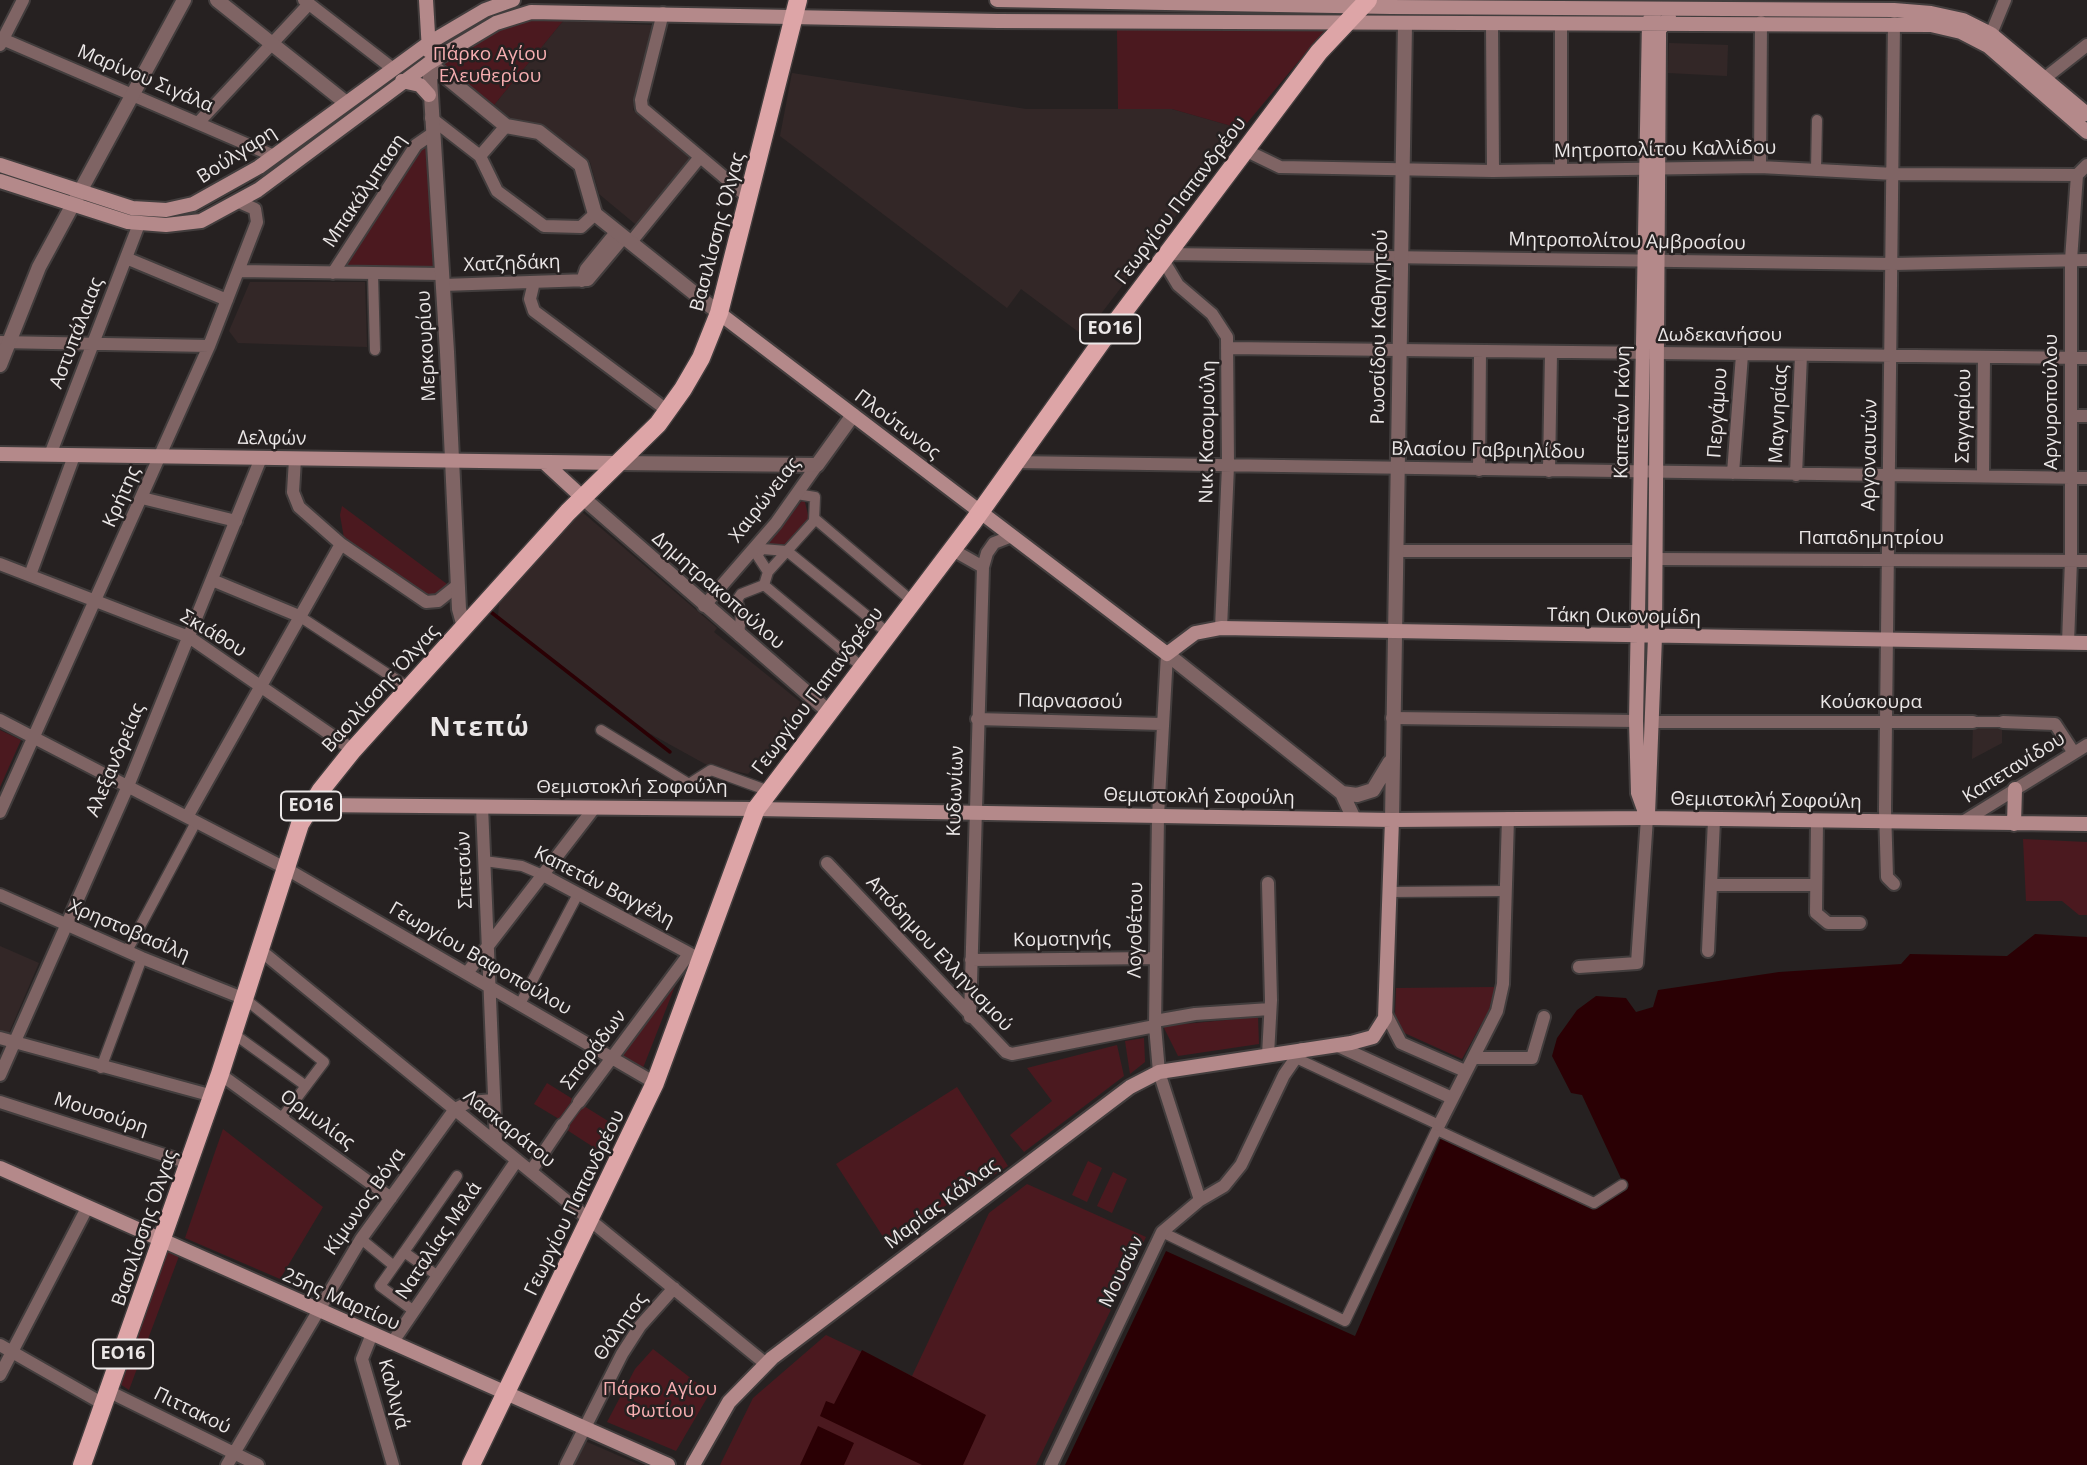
<!DOCTYPE html>
<html>
<head>
<meta charset="utf-8">
<style>
	body { margin:0 }
	canvas { display:block; background:#262121 }
</style>
</head>
<body>
<canvas width="2087" height="1465"></canvas>
<script>
const ctx = document.querySelector('canvas').getContext('2d');
ctx.lineJoin = 'round';
function fillPath(path, color) {
  ctx.fillStyle = color;
  ctx.fill(path, 'evenodd');
}
function poly(rows) {
  const path = new Path2D();
  for (const r of rows) {
    path.moveTo(r[0], r[1]);
    for (let i = 2; i < r.length; i += 2) path.lineTo(r[i], r[i + 1]);
  }
  return path;
}
function strokePath(path, color, width, dash) {
  ctx.strokeStyle = color;
  ctx.lineWidth = width;
  ctx.lineCap = dash ? 'butt' : 'round';
  ctx.setLineDash(dash || []);
  ctx.stroke(path);
}
function drawText(font, color, halo, rows, align = 'center') {
  ctx.font = font + ' "Open Sans",sans-serif';
  ctx.lineWidth = 5;
  ctx.setLineDash([]);
  ctx.textBaseline = 'middle';
  ctx.strokeStyle = halo;
  ctx.fillStyle = color;
  for (const [text, x, y, turn = 0] of rows) {
    ctx.save();
    ctx.translate(x, y);
    ctx.rotate((+turn || 0) * Math.PI / 180);
    ctx.textAlign = isNaN(turn) ? turn : align;
    if (halo) ctx.strokeText(text, 0, 0);
    ctx.fillText(text, 0, 0);
    ctx.restore();
  }
}
const built = poly([
	[563,21,653,25,633,110,693,161,640,228,599,194,590,162,545,126,520,125,494,105],
	[1669,43,1728,45,1727,76,1668,73],
	[792,73,1026,109,1172,109,1242,129,1084,336,1021,289,1007,308,780,136],
	[250,282,365,282,367,347,238,343,229,331],
	[581,511,717,628,714,632,804,705,748,774,707,765,649,733,498,616,500,594],
	[1973,725,2002,726,2002,743,1972,759],
	[0,946,39,963,8,1035,0,1032],
	[585,1441,640,1465,573,1465]
]);
const green = poly([
	[516,20,563,21,494,105,438,61],
	[1117,29,1324,31,1242,129,1172,109,1118,109],
	[427,137,442,274,333,273],
	[804,498,809,519,786,548,768,544],
	[342,506,451,587,430,599,344,538,340,515],
	[0,730,21,740,0,787],
	[2023,839,2087,842,2087,915,2079,915,2062,901,2026,901],
	[679,976,643,1068,622,1056],
	[1495,987,1489,1010,1462,1059,1400,1031,1395,1015,1396,988],
	[1258,1017,1259,1044,1178,1056,1163,1026],
	[1144,1038,1145,1062,1130,1074,1125,1041],
	[1117,1045,1124,1076,1024,1152,1010,1135,1052,1101,1027,1068],
	[547,1083,616,1126,604,1154,567,1130,569,1125,534,1104],
	[957,1087,1008,1166,887,1243,836,1164],
	[223,1129,323,1207,280,1279,185,1238],
	[1088,1161,1102,1168,1087,1202,1072,1195],
	[1113,1172,1127,1179,1112,1213,1097,1206],
	[1027,1184,1146,1237,1036,1465,720,1465,753,1398,826,1335,912,1376,989,1213],
	[167,1250,179,1256,129,1390,120,1384],
	[653,1349,710,1393,676,1451,607,1422,635,1369]
]);
const water = poly([
	[2035,934,2087,937,2087,1465,1065,1465,1166,1251,1355,1336,1444,1131,1592,1205,1625,1187,1582,1095,1571,1093,1552,1056,1557,1038,1577,1010,1596,996,1626,998,1636,1012,1653,1007,1658,990,1779,972,1901,964,1910,954,2007,956],
	[862,1350,986,1415,963,1465,922,1465,820,1416,826,1401,834,1404],
	[818,1426,854,1443,844,1465,800,1465]
]);
const stream = poly([
	[487,609,670,752]
]);
const pedestrian = poly([
	[1816,169,1817,120],
	[373,274,375,350],
	[814,518,912,601],
	[768,572,757,555,762,549,787,551,814,521,815,497,797,494],
	[764,585,862,667],
	[299,616,409,688],
	[739,636,741,614,737,600,741,594,764,585,768,572,787,551,888,633],
	[1973,722,2003,722],
	[601,730,689,784,711,770,769,791],
	[484,861,522,866,543,875],
	[1390,892,1505,891],
	[127,951,196,822],
	[245,999,324,1062,281,1119],
	[520,1004,578,894],
	[234,1034,306,1086],
	[101,1068,142,958],
	[562,1125,579,1102],
	[1437,1130,1594,1203,1622,1185],
	[1162,1232,1345,1321,1439,1125,1296,1058],
	[361,1239,394,1266],
	[404,1252,380,1286,414,1311],
	[438,1276,404,1252,457,1176]
]);
const minor = poly([
	[304,0,392,68],
	[663,13,641,100,642,108,749,198],
	[1492,23,1493,171],
	[1561,23,1561,170],
	[1991,34,2005,0],
	[0,38,274,156],
	[0,45,23,0],
	[2045,78,2087,45],
	[431,118,480,156,497,191,544,226,581,227,595,214],
	[198,123,309,4],
	[1247,151,1280,167,1493,171,1760,167,1894,174,2077,175],
	[480,156,506,126],
	[1760,167,1761,22],
	[631,242,700,157],
	[1167,254,1893,264,2087,260],
	[126,258,227,300],
	[1163,260,1178,285,1212,314,1227,337,1228,466,1221,628],
	[238,271,442,274],
	[333,273,416,145,432,134],
	[582,281,586,269,617,231],
	[534,282,530,299,534,311,668,411],
	[443,285,588,280,624,237],
	[0,342,209,346],
	[1227,348,2087,358],
	[2071,416,2087,416],
	[50,455,139,224],
	[295,459,293,492,299,507,341,544,426,602,438,601,458,585],
	[1014,462,2087,478],
	[1479,470,1480,351],
	[1549,471,1551,353],
	[1733,473,1742,355],
	[1796,475,1801,355],
	[1983,476,1984,357],
	[142,498,236,521],
	[951,549,983,567],
	[1396,551,1639,551],
	[1655,559,2087,561],
	[0,564,189,637,353,750],
	[30,575,74,456],
	[212,580,299,616],
	[704,606,776,523,817,465],
	[2068,643,2071,560,2071,260,2077,175,2087,165],
	[1167,654,1158,816,1155,1026,1159,1072,1200,1200],
	[1392,718,1636,721],
	[977,719,1162,724],
	[0,720,285,868,655,1083],
	[1652,722,1973,722],
	[2003,722,2055,724,2074,753],
	[482,806,496,1143],
	[0,812,209,346,257,222,255,209,239,202],
	[187,817,341,544],
	[1817,820,1816,913,1828,923,1860,923],
	[1961,823,2087,745],
	[827,863,1006,1052,1012,1054,1155,1026],
	[543,875,696,957],
	[1268,883,1271,1000,1268,1055],
	[1894,884,1887,877,1885,809,1894,23],
	[1711,885,1816,885],
	[0,895,142,958,245,999],
	[260,950,766,1364],
	[1708,951,1714,820],
	[971,960,1154,958],
	[1579,967,1637,963,1647,818],
	[467,973,595,807],
	[1385,1012,1401,1043,1465,1071],
	[970,1017,983,567,987,553,994,543,1012,536],
	[1155,1021,1195,1014,1270,1009],
	[0,1038,213,1096],
	[1336,1045,1452,1098],
	[1473,1058,1532,1058,1544,1017],
	[220,1074,391,1198],
	[0,1075,128,786,261,458],
	[0,1102,189,1163],
	[579,1102,689,954],
	[1439,1125,1497,1011,1503,984,1508,818],
	[531,1171,562,1125],
	[372,1334,362,1359,393,1465],
	[392,1343,517,1160],
	[0,1345,105,1405],
	[0,1375,87,1208],
	[110,1392,258,1465],
	[227,1465,361,1239,455,1109,469,1102,494,1100],
	[566,1465,622,1354,640,1326,674,1288],
	[1051,1465,1162,1232,1200,1200,1224,1186,1241,1165,1284,1075,1302,1049]
]);
const tertiary = poly([
	[217,0,345,102],
	[429,63,447,352,459,609,464,627],
	[429,63,506,126,539,132,581,165,595,214,719,313],
	[0,365,39,267,184,0],
	[618,463,817,465,853,415],
	[582,497,829,712],
	[1167,654,1342,793,1354,819],
	[1342,793,1357,795,1373,790,1390,762],
	[1392,820,1405,24]
]);
const secondary = poly([
	[426,0,429,51],
	[997,0,1391,7,1894,10,1931,13,1963,20,1991,34,2087,114],
	[402,81,420,85,429,95],
	[0,165,132,208,166,210,193,204,259,167,429,43,485,10,513,0],
	[0,181,128,222,166,225,201,221,258,190,429,63,496,23,531,12,998,21,1931,25,1961,32,1988,46,2087,132],
	[719,313,1167,654,1195,633,1221,628,2087,643],
	[0,454,618,463],
	[544,462,582,497],
	[311,805,756,809,1392,820,1647,818,2087,824],
	[1648,814,1655,637,1659,40,1659,30,1669,18],
	[1647,818,1638,793,1636,721,1649,21,1654,15],
	[2014,824,2015,789],
	[0,1168,668,1465],
	[693,1465,729,1402,772,1358,1130,1087,1159,1072,1351,1043,1373,1037,1385,1018,1392,820]
]);
const primary = poly([
	[82,1465,220,1074,300,824,321,790,353,750,568,512,658,424,683,389,701,358,719,313,798,0],
	[471,1465,655,1083,756,809,973,522,1107,334,1319,52,1368,0]
]);
const shields = [
	[1110,329,60],
	[311,806,60],
	[123,1354,60]
];
const shieldNames = [
	["ΕΟ16",1110,329],
	["ΕΟ16",311,806],
	["ΕΟ16",123,1354]
];
const parkNames = [
	["Πάρκο Αγίου",490,55],
	["Ελευθερίου",490,77],
	["Πάρκο Αγίου",660,1390],
	["Φωτίου",660,1412]
];
const streetNames = [
	["Μαρίνου Σιγάλα",145,79,23],
	["Μητροπολίτου Καλλίδου",1665,150,-1],
	["Βούλγαρη",237,155,-33],
	["Μπακάλμπαση",365,191,-56],
	["Γεωργίου Παπανδρέου",1181,201,-53],
	["Βασιλίσσης Όλγας",718,232,-75],
	["Μητροπολίτου Αμβροσίου",1627,242,1],
	["Χατζηδάκη",512,264,-2],
	["Ρωσσίδου Καθηγητού",1380,327,-89],
	["Αστυπάλαιας",77,333,-69],
	["Δωδεκανήσου",1720,336],
	["Μερκουρίου",427,346,-93],
	["Αργυροπούλου",2052,402,-90],
	["Καπετάν Γκόνη",1623,412,-89],
	["Περγάμου",1718,413,-86],
	["Μαγνησίας",1779,414,-87],
	["Σαγγαρίου",1964,416,-89],
	["Πλούτωνος",897,425,37],
	["Νικ. Κασομούλη",1208,432,-89],
	["Δελφών",272,439,1],
	["Βλασίου Γαβριηλίδου",1488,451,1],
	["Αργοναυτών",1870,455,-89],
	["Κρήτης",122,497,-66],
	["Χαιρώνειας",765,500,-52],
	["Παπαδημητρίου",1871,539],
	["Δημητρακοπούλου",718,591,41],
	["Τάκη Οικονομίδη",1624,617,1],
	["Σκιάθου",213,634,31],
	["Βασιλίσσης Όλγας",381,689,-48],
	["Γεωργίου Παπανδρέου",818,691,-53],
	["Παρνασσού",1070,702,1],
	["Κούσκουρα",1871,703],
	["Αλεξανδρείας",116,760,-67],
	["Καπετανίδου",2014,768,-32],
	["Θεμιστοκλή Σοφούλη",632,788],
	["Κυδωνίων",956,791,-88],
	["Θεμιστοκλή Σοφούλη",1199,797,1],
	["Θεμιστοκλή Σοφούλη",1766,801,1],
	["Σπετσών",465,870,-92],
	["Καπετάν Βαγγέλη",604,887,27],
	["Λογοθέτου",1136,930,-89],
	["Χρηστοβασίλη",129,931,23],
	["Κομοτηνής",1062,940,-1],
	["Απόδημου Ελληνισμού",939,954,47],
	["Γεωργίου Βαφοπούλου",480,959,30],
	["Σποράδων",594,1050,-53],
	["Μουσούρη",101,1114,18],
	["Ορμυλίας",317,1120,36],
	["Λασκαράτου",509,1129,39],
	["Κίμωνος Βόγα",365,1202,-55],
	["Γεωργίου Παπανδρέου",575,1203,-64],
	["Μαρίας Κάλλας",942,1204,-37],
	["Βασιλίσσης Όλγας",145,1228,-71],
	["Ναταλίας Μελά",439,1241,-56],
	["Μουσών",1122,1272,-64],
	["25ης Μαρτίου",341,1300,24],
	["Θάλητος",621,1327,-55],
	["Καλλιγά",393,1394,75],
	["Πιττακού",192,1411,26]
];
const districtNames = [
	["Ντεπώ",480,729]
];
fillPath(built, '#332727');
fillPath(green, '#4b191f');
fillPath(water, '#2a0004');
strokePath(stream, '#2a0004', 3.5);
strokePath(pedestrian, '#423d3d', 13);
strokePath(minor, '#423d3d', 16);
strokePath(tertiary, '#423d3d', 18);
strokePath(secondary, '#423d3d', 18);
strokePath(primary, '#423d3d', 21);
strokePath(pedestrian, '#7f6464', 10);
strokePath(minor, '#7f6464', 12);
strokePath(tertiary, '#7f6464', 14);
strokePath(secondary, '#b4898a', 14);
strokePath(primary, '#dda5a7', 18);
for (const [x, y, w] of shields) {
  const box = new Path2D();
  box.roundRect(x - w / 2, y - 14.5, w, 29, 5);
  ctx.fillStyle = '#262121';
  ctx.fill(box);
  strokePath(box, '#ebe7e7', 2);
}
drawText('bold 18px', '#ebe7e7', null, shieldNames);
drawText('19px', '#f7aeb1', '#262121', parkNames);
drawText('19px', '#ebe7e7', '#262121', streetNames);
ctx.letterSpacing = '2px';
drawText('bold 26px', '#ebe7e7', '#262121', districtNames);
ctx.letterSpacing = '0px';
</script>
</body>
</html>
